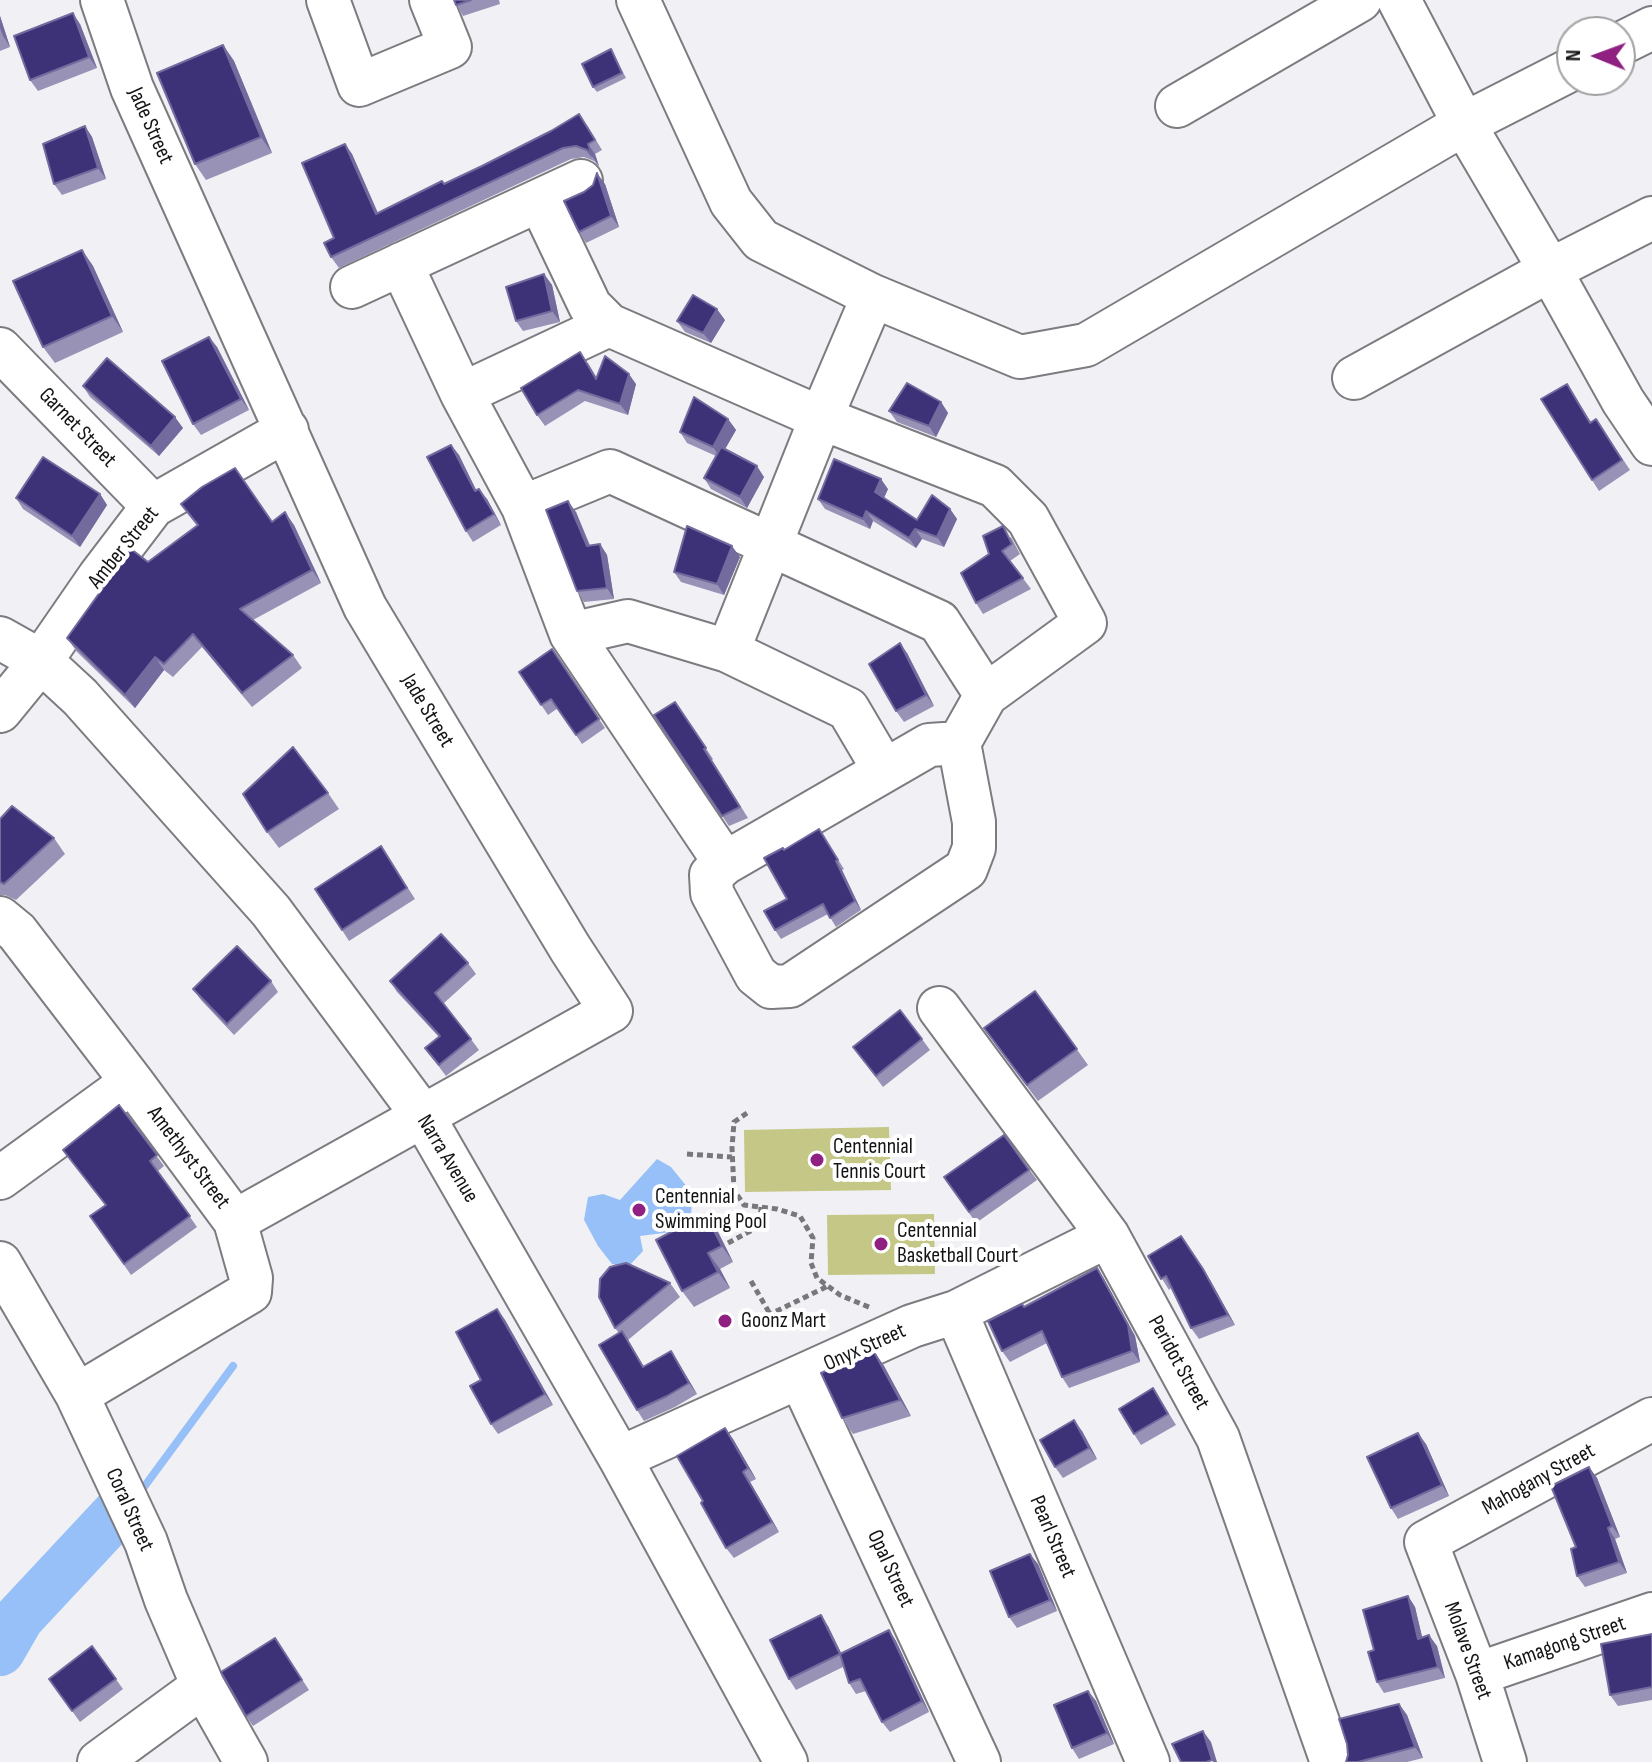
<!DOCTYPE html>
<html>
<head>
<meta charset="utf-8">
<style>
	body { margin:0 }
	#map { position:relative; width:1652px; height:1762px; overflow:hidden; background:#f1f1f5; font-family:"Sofia Sans Condensed",sans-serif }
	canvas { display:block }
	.north { position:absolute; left:1556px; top:16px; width:80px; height:80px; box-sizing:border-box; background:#fff; border:2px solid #a1a1a2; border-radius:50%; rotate:271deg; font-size:22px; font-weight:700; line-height:32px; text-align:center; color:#141416 }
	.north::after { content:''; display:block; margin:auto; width:28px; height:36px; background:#902182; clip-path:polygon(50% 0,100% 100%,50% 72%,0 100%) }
</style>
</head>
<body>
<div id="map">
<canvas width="1652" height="1762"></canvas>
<div class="north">N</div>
</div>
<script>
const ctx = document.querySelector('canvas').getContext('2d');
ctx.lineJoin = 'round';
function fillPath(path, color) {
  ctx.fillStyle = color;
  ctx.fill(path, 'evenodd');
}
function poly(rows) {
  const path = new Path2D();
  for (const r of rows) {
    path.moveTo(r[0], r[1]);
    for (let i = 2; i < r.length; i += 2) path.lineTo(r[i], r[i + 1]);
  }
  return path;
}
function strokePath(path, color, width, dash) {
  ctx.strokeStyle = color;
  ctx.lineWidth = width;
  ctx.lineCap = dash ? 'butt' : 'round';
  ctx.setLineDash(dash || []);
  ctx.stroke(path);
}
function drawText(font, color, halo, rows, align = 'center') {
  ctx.font = font + ' "Sofia Sans Condensed",sans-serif';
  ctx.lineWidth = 8;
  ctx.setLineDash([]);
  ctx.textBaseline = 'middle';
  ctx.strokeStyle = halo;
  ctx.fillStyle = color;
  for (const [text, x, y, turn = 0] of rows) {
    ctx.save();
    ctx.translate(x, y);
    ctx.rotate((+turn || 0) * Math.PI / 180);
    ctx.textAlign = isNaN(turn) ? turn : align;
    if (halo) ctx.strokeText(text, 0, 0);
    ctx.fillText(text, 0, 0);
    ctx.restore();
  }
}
const green = poly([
	[889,1127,891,1190,745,1192,744,1130],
	[934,1214,935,1274,828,1275,827,1215]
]);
const water = poly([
	[657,1159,671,1167,692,1193,691,1221,679,1231,640,1236,643,1251,627,1268,612,1264,598,1246,584,1220,588,1197,603,1194,620,1200]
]);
const stream = poly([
	[144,1487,233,1366]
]);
const river = poly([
	[0,1651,19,1618,117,1513]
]);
const path = poly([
	[747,1113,734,1122,732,1148,734,1190,744,1205,777,1209,800,1216,813,1238,811,1263,817,1278,840,1295,871,1308],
	[687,1154,732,1157],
	[728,1243,760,1226,761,1207],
	[751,1281,770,1314],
	[758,1320,828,1286]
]);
const minor = poly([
	[102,0,132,88,365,607,570,948,611,1011,235,1221],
	[328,0,359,85,450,47,431,0],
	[638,0,731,202,761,240,873,296,1020,357,1086,345,1464,124,1572,69],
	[1399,0,1464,124,1550,270,1623,401,1652,444],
	[1620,44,1652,28],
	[1177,106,1360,0],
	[540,201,590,306,609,325,821,418,995,486,1028,519,1085,623,986,695,959,743],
	[401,264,462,394,523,507,571,634,725,863],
	[352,287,581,181],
	[0,349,153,506],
	[1354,378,1550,270,1652,218],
	[462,394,609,325],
	[523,507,610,471,939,622,986,695],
	[571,634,628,621,728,651,848,709,884,770],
	[0,638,41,661,80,697,271,911,423,1116,620,1458,786,1762],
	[728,651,821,418,873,296],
	[0,711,41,661,99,577,153,506,287,430],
	[959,743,974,822,974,848,966,869,790,986,771,987,756,975,712,893,711,875,725,863,929,745,959,743],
	[0,918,17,932,132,1082,235,1221,251,1278,250,1292,77,1395],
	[939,1008,1108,1236,1218,1438,1332,1762],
	[0,1178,132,1082],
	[0,1263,77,1395,146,1542,166,1600,203,1686,246,1762],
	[956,1312,1148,1762],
	[800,1377,979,1762],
	[620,1458,912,1326,956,1312,1108,1236],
	[1477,1674,1652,1614],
	[99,1762,203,1686],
	[1505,1762,1477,1674,1426,1542,1652,1419]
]);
const wall = poly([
	[454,0,499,0,500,4,463,16],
	[0,16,10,47,0,51],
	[80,24,97,68,38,91,30,80],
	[223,45,234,61,272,153,206,180,195,164],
	[611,49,626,78,597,92,593,87],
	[587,125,602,150,595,154,599,166,594,161,584,157,571,159,339,268,331,257,345,144,352,154,378,213,444,184],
	[85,126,92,137,106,179,62,195,54,184],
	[605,184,619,227,586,243,579,232],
	[82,250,93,266,123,332,55,363,43,347],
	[544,274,552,285,560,322,523,331,516,321],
	[725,320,711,343,685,332,677,321],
	[209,337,217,347,249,410,201,435,193,424],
	[588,363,597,378,636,384,628,415,585,401,545,426,537,415],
	[1567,384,1591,422,1596,419,1630,470,1599,491,1592,480],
	[83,386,183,428,159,456,90,397],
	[941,402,948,413,936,437,897,422,889,411],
	[728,419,736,430,725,449,764,477,747,508,711,489,704,478,716,456,687,443,680,432],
	[451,445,459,455,476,490,487,499,501,525,473,542,466,531],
	[888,489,884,498,917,520,950,509,957,519,944,547,922,539,916,548,873,521,870,529,825,509,818,499],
	[100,494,107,505,80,547,23,509,16,498],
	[181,504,294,525,321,583,253,620,293,655,302,668,252,707,202,647,173,677,164,670,135,708,77,652,67,638,148,562,197,525],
	[576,512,590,545,600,544,607,555,614,599,584,602,577,591],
	[1011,537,1020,554,1010,561,1031,589,983,614,976,603,989,554],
	[740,557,724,595,681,582,674,572],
	[552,649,605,728,582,744,558,708,548,715,519,672],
	[907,653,934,706,904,722,896,711],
	[675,702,713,759,712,760,748,818,729,826,654,715],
	[328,793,339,809,279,848,267,832],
	[0,819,54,838,65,854,16,900,5,895,0,895],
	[819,829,844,869,842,870,861,910,836,927,828,914,781,939,775,930,787,899,784,850],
	[388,857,415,899,349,941,342,930],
	[468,963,476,974,444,1003,479,1050,446,1076,425,1048,439,1037,397,992,390,981],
	[271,981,278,992,234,1035,201,1000,193,989],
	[1035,991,1088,1065,1038,1101,995,1044],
	[922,1039,930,1050,883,1087,853,1047],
	[119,1105,164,1166,158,1171,197,1227,131,1275,90,1216,105,1205,63,1150],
	[1004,1135,1037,1180,976,1223,944,1177],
	[717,1230,733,1262,720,1269,730,1288,694,1307,682,1291],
	[1148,1256,1210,1280,1235,1325,1199,1339,1191,1328,1171,1288,1169,1290],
	[1097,1268,1104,1279,1135,1336,1140,1362,1069,1388,1062,1377,1047,1343,1010,1362,1002,1351,1024,1307],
	[670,1283,680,1297,628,1340,644,1367,678,1362,697,1394,675,1407,644,1421,637,1410,619,1333,615,1328],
	[497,1309,505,1320,553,1405,498,1434,491,1424,481,1380],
	[873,1350,884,1366,911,1416,853,1434,842,1418],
	[1160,1399,1176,1425,1141,1445,1134,1434],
	[1082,1431,1097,1459,1063,1478,1055,1467],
	[733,1439,756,1479,750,1482,779,1532,734,1558,726,1548,703,1501],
	[1426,1444,1449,1496,1398,1519,1391,1508],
	[1589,1467,1597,1478,1620,1537,1615,1539,1627,1573,1585,1587,1577,1576,1576,1547],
	[1038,1564,1057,1611,1017,1628,1009,1617],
	[1408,1596,1415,1607,1422,1637,1437,1646,1445,1678,1384,1693,1377,1682,1374,1650],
	[828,1626,841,1653,889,1630,896,1641,929,1712,890,1732,882,1722,866,1691,856,1694,849,1683,843,1667,796,1690,789,1679],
	[1652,1634,1652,1700,1618,1706,1610,1695],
	[275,1638,309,1690,253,1726,246,1716],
	[92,1646,123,1689,80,1722,49,1679],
	[1088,1691,1096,1701,1114,1744,1079,1759,1072,1748],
	[1399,1704,1407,1715,1423,1758,1407,1762,1346,1762]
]);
const shadedWall = poly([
	[73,13,80,24,97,68,89,57],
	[0,16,10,47,3,36,0,28],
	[223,45,234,61,272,153,261,137],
	[85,126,92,137,106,179,98,168],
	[345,144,352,154,383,225,376,214],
	[588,144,595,154,599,166,592,156],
	[597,173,605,184,619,227,611,216],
	[82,250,93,266,123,332,112,316],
	[544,274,552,285,560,322,552,311],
	[717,309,725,320,711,343,703,333],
	[209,337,217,347,249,410,241,399],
	[629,374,636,384,628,415,620,404],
	[941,402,948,413,936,437,929,426],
	[175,417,183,428,159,456,151,446],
	[728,419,736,430,720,458,713,447],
	[451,445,459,455,482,502,475,491],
	[757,466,764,477,747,508,740,497],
	[881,479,888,489,882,502,875,492],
	[479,489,487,499,501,525,494,514],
	[100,494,107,505,80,547,72,536],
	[568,501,576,512,594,557,587,546],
	[950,509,957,519,944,547,937,537],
	[866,511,873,521,870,529,863,519],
	[285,512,294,525,321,583,312,570],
	[915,529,922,539,916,548,909,538],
	[600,544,607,555,614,599,607,588],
	[732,546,740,557,724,595,717,584],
	[900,643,907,653,934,706,926,695],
	[155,657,164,670,135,708,125,695],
	[836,861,842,870,861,910,855,901],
	[705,1214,717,1230,733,1262,722,1246],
	[1181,1236,1210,1280,1235,1325,1228,1315],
	[708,1253,720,1269,730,1288,718,1272],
	[1097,1268,1104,1279,1135,1336,1140,1362,1132,1351],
	[497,1309,505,1320,553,1405,545,1394],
	[873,1350,884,1366,911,1416,900,1400],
	[671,1351,678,1362,697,1394,689,1383],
	[1074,1420,1082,1431,1097,1459,1089,1448],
	[725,1428,733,1439,756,1479,748,1468],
	[1418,1433,1426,1444,1449,1496,1442,1485],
	[1589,1467,1597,1478,1620,1537,1612,1526],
	[743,1472,750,1482,779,1532,772,1522],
	[1608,1528,1615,1539,1627,1573,1619,1562],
	[1030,1554,1038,1564,1057,1611,1050,1600],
	[1408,1596,1415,1607,1425,1649,1418,1639],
	[821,1615,828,1626,847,1665,840,1654],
	[889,1630,896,1641,929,1712,922,1701],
	[1429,1635,1437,1646,1445,1678,1438,1667],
	[1088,1691,1096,1701,1114,1744,1107,1733],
	[1399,1704,1407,1715,1423,1758,1415,1747],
	[1203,1731,1211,1742,1217,1762,1213,1762,1212,1760]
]);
const building = poly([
	[454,0,471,0,456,5,454,0],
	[73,13,89,57,30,80,14,36,73,13],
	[223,45,261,137,195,164,157,73,223,45],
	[611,49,622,73,593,87,582,64,611,49],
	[579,114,595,140,588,144,592,156,587,150,576,146,563,148,331,257,324,243,334,238,302,163,345,144,376,214,442,181,444,184,482,166,551,131,579,114],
	[85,126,98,168,54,184,43,144,85,126],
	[597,173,611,216,579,232,564,201,584,192,593,185,597,173],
	[82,250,112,316,43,347,13,281,82,250],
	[544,274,552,311,516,321,506,287,544,274],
	[693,295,717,309,703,333,677,321,693,295],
	[209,337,241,399,193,424,162,361,209,337],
	[580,352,596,379,605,356,629,374,620,404,578,390,537,415,521,388,580,352],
	[107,358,175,417,151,446,83,386,107,358],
	[907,383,941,402,929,426,889,411,907,383],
	[1567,384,1590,423,1596,419,1622,460,1592,480,1541,399,1567,384],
	[694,397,728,419,713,447,680,432,694,397],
	[451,445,475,491,479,489,494,514,466,531,427,457,451,445],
	[721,447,757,466,740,497,704,478,721,447],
	[43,457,100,494,72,536,16,498,43,457],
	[834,459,881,479,875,492,917,520,932,495,950,509,937,537,915,529,909,538,866,511,863,519,818,499,834,459],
	[235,468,272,522,285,512,312,570,240,609,293,655,242,693,193,634,164,664,155,657,125,695,67,638,131,549,148,562,198,525,181,504,202,487,235,468],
	[568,501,587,546,600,544,607,588,577,591,546,510,568,501],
	[687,526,732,546,717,584,674,572,687,526],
	[1003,526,1012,544,1002,551,1023,578,976,603,961,573,989,554,983,536,1003,526],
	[900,643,926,695,896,711,869,664,900,643],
	[552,649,599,719,576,735,551,699,541,705,519,672,552,649],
	[675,702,706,748,704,749,740,807,722,816,654,715,675,702],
	[293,747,328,793,267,832,243,794,293,747],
	[12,806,54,838,4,884,0,882,0,819,12,806],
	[819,829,838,860,836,861,855,901,830,918,823,904,775,930,764,911,787,899,764,858,783,848,784,850,819,829],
	[381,846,407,888,342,930,315,889,381,846],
	[441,934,468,963,435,993,471,1039,439,1065,425,1048,440,1036,390,981,441,934],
	[237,946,271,981,227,1024,193,989,237,946],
	[1035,991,1077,1049,1027,1085,984,1028,1035,991],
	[900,1010,922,1039,876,1076,853,1047,900,1010],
	[119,1105,157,1155,150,1161,190,1216,124,1264,90,1216,106,1205,63,1150,119,1105],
	[1004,1135,1029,1170,969,1212,944,1177,1004,1135],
	[705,1214,722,1246,708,1253,718,1272,682,1291,656,1240,705,1214],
	[1181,1236,1203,1269,1228,1315,1191,1328,1166,1276,1161,1279,1148,1256,1181,1236],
	[626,1263,670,1283,615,1328,599,1297,600,1279,610,1267,626,1263],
	[1097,1268,1128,1325,1132,1351,1062,1377,1042,1331,1002,1351,988,1321,1022,1304,1024,1307,1097,1268],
	[497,1309,545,1394,491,1424,470,1386,481,1380,456,1332,497,1309],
	[622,1331,643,1367,671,1351,689,1383,667,1396,637,1410,599,1345,622,1331],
	[873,1350,900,1400,842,1418,821,1373,873,1350],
	[1153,1388,1168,1414,1134,1434,1119,1409,1153,1388],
	[1074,1420,1089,1448,1055,1467,1040,1440,1074,1420],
	[725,1428,748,1468,743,1472,772,1522,726,1548,701,1503,703,1501,677,1456,725,1428],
	[1418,1433,1442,1485,1391,1508,1367,1457,1418,1433],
	[1589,1467,1612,1526,1608,1528,1619,1562,1577,1576,1571,1549,1576,1547,1551,1486,1589,1467],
	[1030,1554,1050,1600,1009,1617,990,1571,1030,1554],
	[1408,1596,1418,1639,1429,1635,1438,1667,1377,1682,1368,1652,1374,1650,1363,1610,1408,1596],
	[821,1615,840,1654,789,1679,770,1640,821,1615],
	[889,1630,922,1701,882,1722,860,1679,849,1683,840,1654,889,1630],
	[1652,1634,1652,1687,1610,1695,1601,1644,1652,1634],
	[275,1638,302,1680,246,1716,221,1672,275,1638],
	[92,1646,116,1679,72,1711,49,1679,92,1646],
	[1088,1691,1107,1733,1072,1748,1054,1705,1088,1691],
	[1399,1704,1415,1747,1358,1762,1346,1762,1348,1755,1347,1744,1339,1719,1399,1704],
	[1203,1731,1212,1760,1206,1762,1181,1762,1172,1744,1203,1731]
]);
const markers = [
	[817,1160,8,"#902182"],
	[639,1210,8,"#902182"],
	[881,1244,8,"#902182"],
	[725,1321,8,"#902182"]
];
const streetNames = [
	["Jade Street",150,126,66],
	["Garnet Street",77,428,46],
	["Amber Street",124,548,-51],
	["Jade Street",427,711,59],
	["Amethyst Street",188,1158,53],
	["Narra Avenue",447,1159,59],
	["Onyx Street",865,1348,-24],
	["Peridot Street",1178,1363,61],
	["Mahogany Street",1539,1480,-29],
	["Coral Street",129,1510,66],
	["Pearl Street",1052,1537,67],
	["Opal Street",890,1569,65],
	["Kamagong Street",1565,1644,-19],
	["Molave Street",1467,1651,70]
];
const poiNames = [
	["Centennial",833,1147],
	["Tennis Court",833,1172],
	["Centennial",655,1197],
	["Swimming Pool",655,1222],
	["Centennial",897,1231],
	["Basketball Court",897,1256],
	["Goonz Mart",741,1321]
];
fillPath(green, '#c4c785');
fillPath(water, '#96c0f7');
strokePath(stream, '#96c0f7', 8);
strokePath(river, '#96c0f7', 50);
strokePath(minor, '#7c7c80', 46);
strokePath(path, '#78787b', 5, [6, 4]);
strokePath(minor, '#fff', 42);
fillPath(wall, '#9792b6');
fillPath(shadedWall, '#736b9e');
fillPath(building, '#3d3278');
strokePath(building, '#736b9e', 2);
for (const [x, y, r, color] of markers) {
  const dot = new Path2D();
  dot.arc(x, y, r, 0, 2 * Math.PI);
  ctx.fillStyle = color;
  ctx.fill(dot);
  strokePath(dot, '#fff', 3);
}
drawText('22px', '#141416', '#fff', streetNames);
drawText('22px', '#141416', '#fff', poiNames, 'left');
</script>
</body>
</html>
